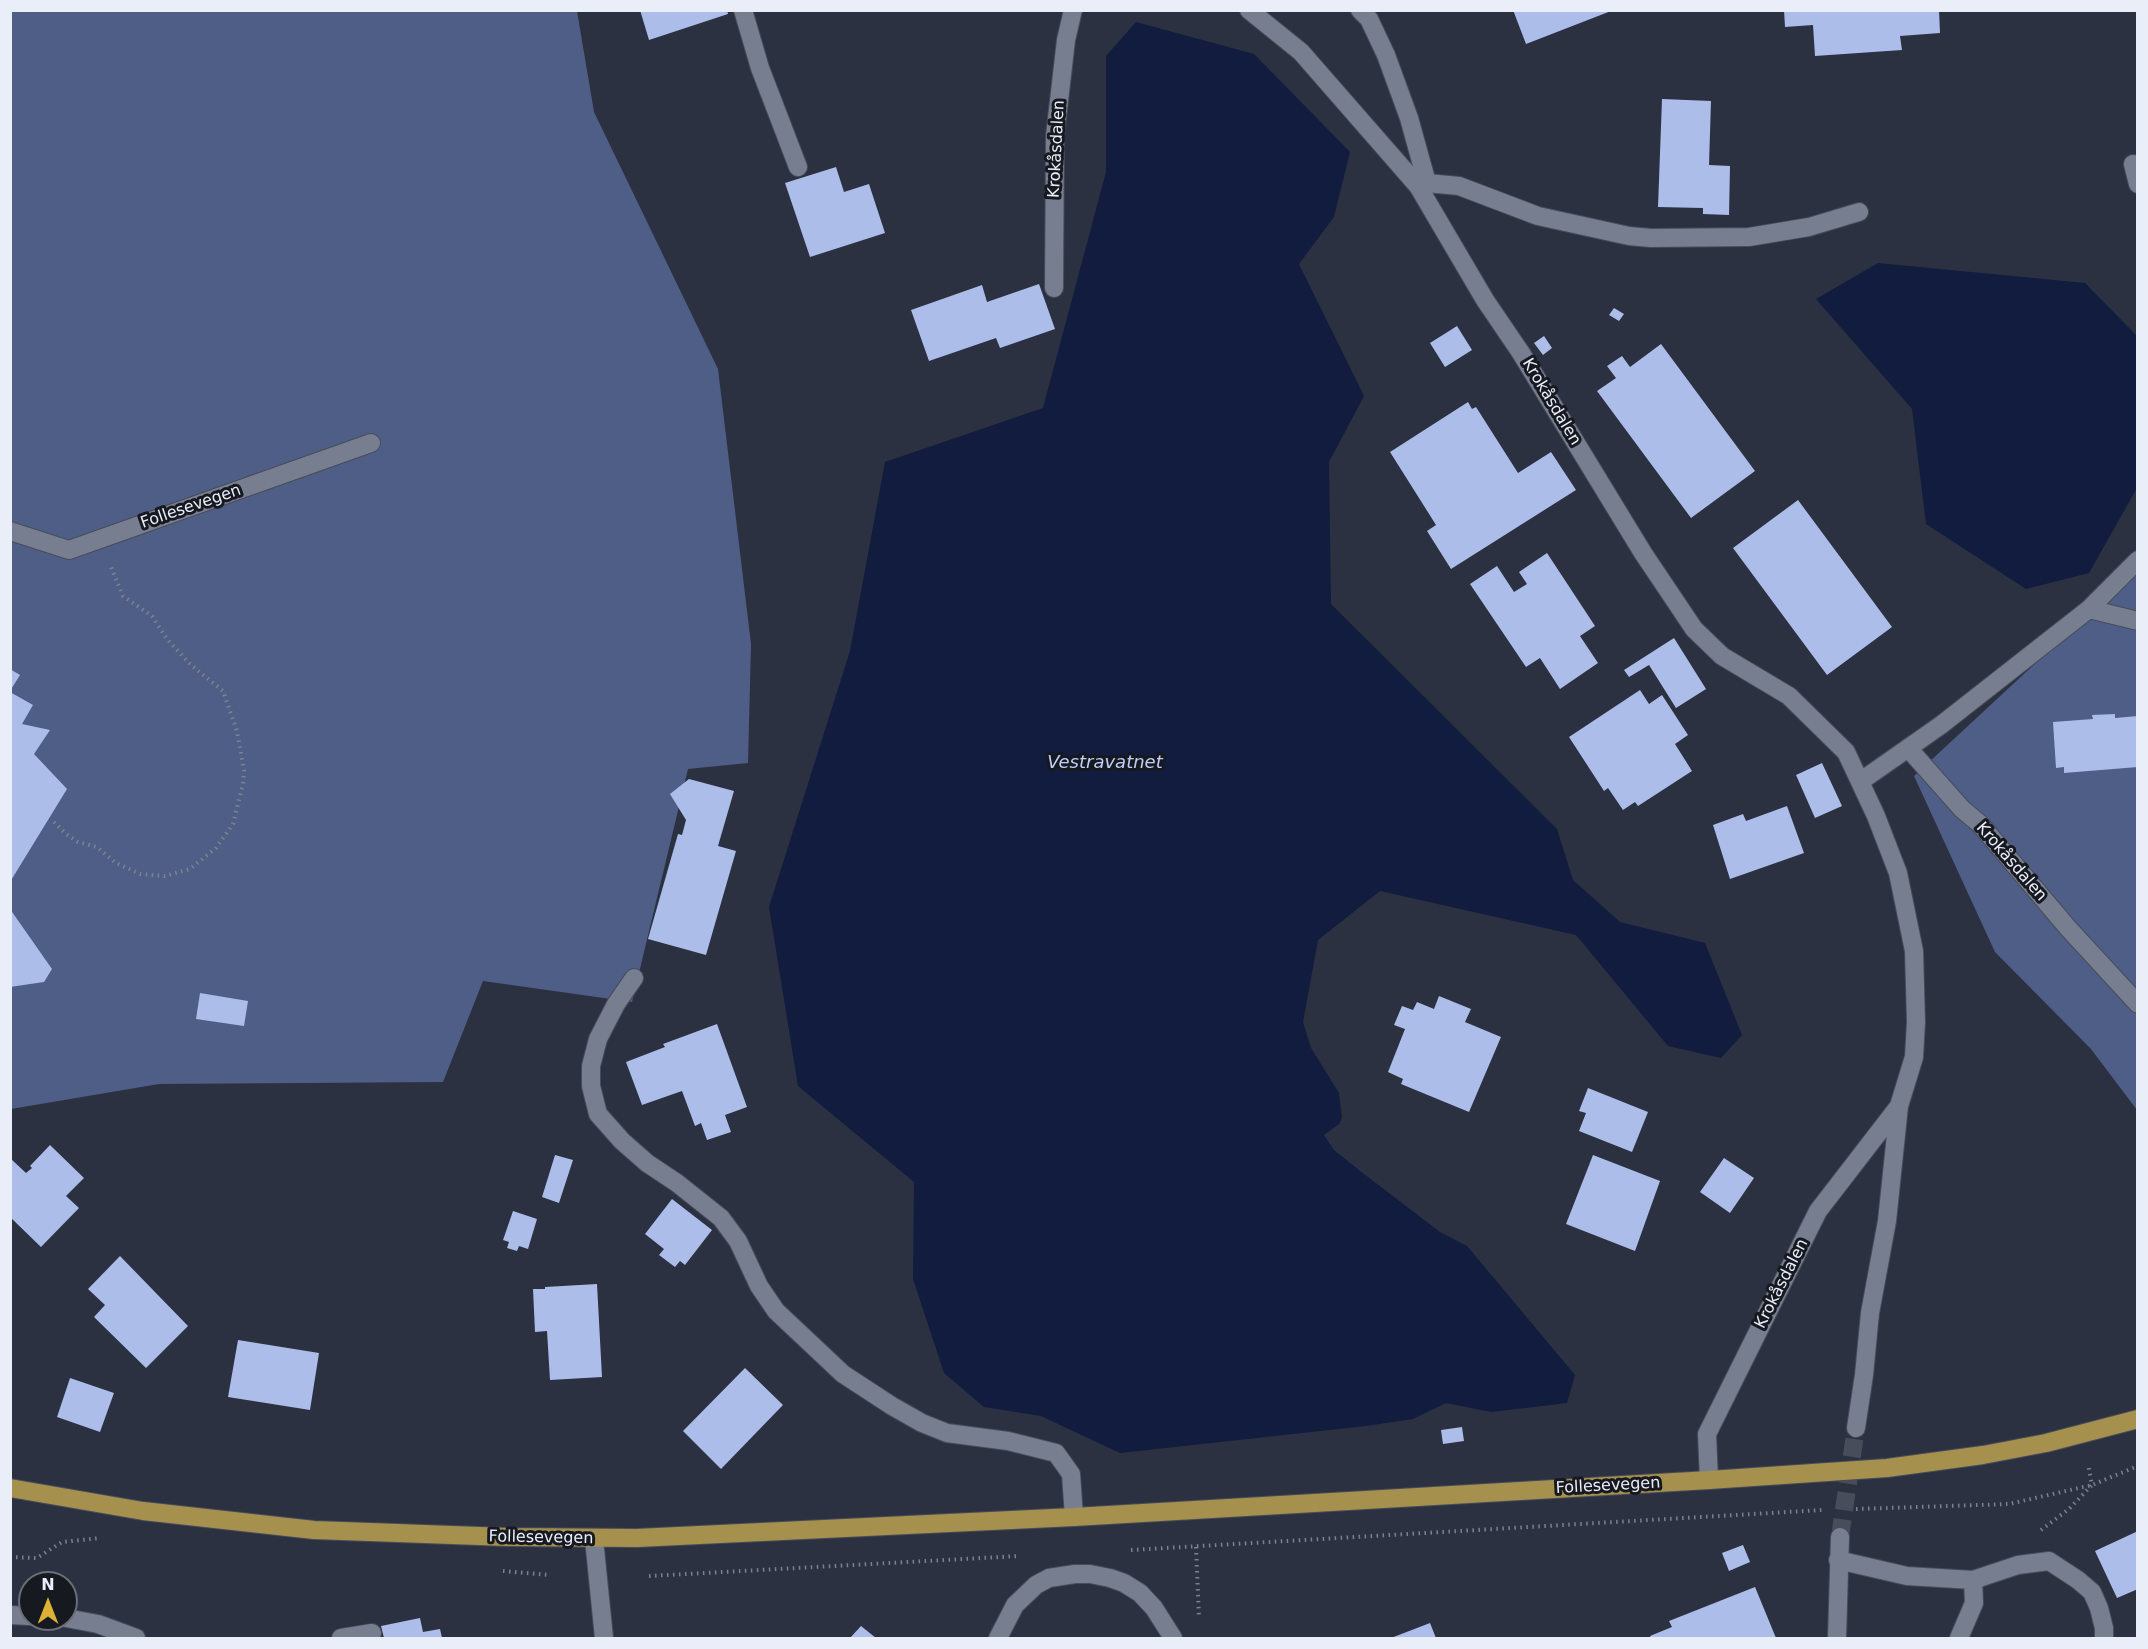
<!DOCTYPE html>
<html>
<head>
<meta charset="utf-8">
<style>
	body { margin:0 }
	#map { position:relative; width:2148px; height:1649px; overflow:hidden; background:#2b3141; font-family:"DejaVu Sans",sans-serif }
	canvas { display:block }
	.frame { position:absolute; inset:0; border:12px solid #eaeef8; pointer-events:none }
	.north { position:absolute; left:18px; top:1571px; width:60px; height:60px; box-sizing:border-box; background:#171920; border:2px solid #6b6e76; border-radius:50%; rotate:0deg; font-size:16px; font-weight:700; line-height:24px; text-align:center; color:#eaeef8 }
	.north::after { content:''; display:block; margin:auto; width:21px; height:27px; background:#ddb133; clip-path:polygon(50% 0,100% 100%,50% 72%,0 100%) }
</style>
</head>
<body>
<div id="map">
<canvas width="2148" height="1649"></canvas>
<div class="frame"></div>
<div class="north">N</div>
</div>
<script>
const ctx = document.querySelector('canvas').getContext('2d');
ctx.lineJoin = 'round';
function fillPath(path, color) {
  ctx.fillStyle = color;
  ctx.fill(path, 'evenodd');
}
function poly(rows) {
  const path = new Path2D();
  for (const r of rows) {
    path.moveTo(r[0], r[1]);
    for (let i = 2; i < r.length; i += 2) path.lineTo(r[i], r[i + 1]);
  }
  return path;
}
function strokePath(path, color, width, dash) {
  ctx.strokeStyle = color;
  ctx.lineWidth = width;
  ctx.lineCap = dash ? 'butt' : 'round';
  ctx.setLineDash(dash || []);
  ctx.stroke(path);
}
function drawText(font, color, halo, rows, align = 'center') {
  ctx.font = font + ' "DejaVu Sans",sans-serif';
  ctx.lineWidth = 6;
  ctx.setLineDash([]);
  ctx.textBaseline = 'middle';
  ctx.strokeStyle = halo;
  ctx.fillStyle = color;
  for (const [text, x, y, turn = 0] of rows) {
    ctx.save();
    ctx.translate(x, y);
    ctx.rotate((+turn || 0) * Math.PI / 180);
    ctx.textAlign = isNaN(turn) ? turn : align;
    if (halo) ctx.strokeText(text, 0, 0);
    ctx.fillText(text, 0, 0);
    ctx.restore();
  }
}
const forest = poly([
	[11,11,577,11,594,112,718,369,751,644,748,763,688,769,632,1002,483,981,443,1082,159,1084,11,1109],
	[2137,569,2137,1110,2091,1049,1995,952,1914,776]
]);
const water = poly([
	[1136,22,1254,54,1350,152,1334,217,1299,264,1364,396,1329,462,1331,604,1557,829,1573,880,1620,922,1705,943,1742,1035,1721,1058,1668,1046,1576,935,1380,891,1318,940,1303,1022,1311,1048,1339,1093,1342,1118,1339,1124,1324,1135,1334,1150,1364,1174,1440,1232,1467,1246,1575,1375,1567,1403,1491,1412,1446,1403,1413,1419,1366,1426,1120,1453,1041,1416,984,1407,944,1373,913,1279,914,1182,798,1086,769,907,850,651,885,462,1043,408,1106,172,1106,56],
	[1878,263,2085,283,2137,336,2137,488,2089,573,2026,589,1926,524,1912,409,1816,299]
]);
const building = poly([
	[640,10,727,10,728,14,649,40],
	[1513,10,1611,10,1611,11,1526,44],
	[1784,10,1939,10,1940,33,1900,36,1902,50,1815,56,1813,25,1785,27],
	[1662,99,1711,101,1709,165,1730,166,1729,215,1703,214,1703,208,1658,207],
	[836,167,844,192,869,184,885,233,810,257,785,183],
	[1039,284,1055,329,1000,348,996,338,929,361,911,310,982,285,987,302],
	[1614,308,1624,314,1619,321,1609,315],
	[1457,326,1472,350,1445,367,1430,343],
	[1544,336,1552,348,1543,355,1534,343],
	[1661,344,1755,471,1691,518,1597,391,1616,378,1607,366,1622,356,1630,367],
	[1468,402,1472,409,1476,407,1518,473,1551,452,1576,490,1451,569,1427,531,1436,525,1390,452],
	[1798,500,1892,627,1827,675,1733,548],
	[1547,553,1595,626,1580,636,1598,663,1560,689,1540,658,1526,667,1470,584,1497,566,1514,592,1527,584,1519,572],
	[1674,638,1706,689,1676,708,1649,665,1629,677,1624,670],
	[10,669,20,675,10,691],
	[1640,690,1649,704,1662,695,1688,735,1675,744,1692,771,1638,806,1635,802,1623,810,1608,788,1604,791,1569,737],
	[10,692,33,705,22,724,50,730,34,754,67,789,10,882],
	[2115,714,2115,718,2138,716,2138,767,2064,773,2064,767,2056,768,2053,722,2093,719,2092,715],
	[1822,763,1842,806,1815,818,1796,775],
	[689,779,734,791,718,846,736,851,706,955,648,939,678,834,682,835,686,820,670,794],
	[1787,806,1804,853,1730,879,1713,825,1743,814,1746,821],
	[10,909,52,969,44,982,10,987],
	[200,993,248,1001,244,1026,196,1019],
	[1439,996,1471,1009,1465,1022,1501,1037,1469,1112,1401,1084,1403,1079,1388,1072,1405,1029,1394,1025,1402,1006,1413,1010,1417,1002,1434,1009],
	[717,1024,747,1107,725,1115,731,1132,707,1140,701,1123,695,1126,682,1091,642,1105,626,1062,665,1047,663,1044],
	[1588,1088,1648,1112,1632,1152,1579,1131,1586,1113,1579,1111],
	[50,1145,84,1178,66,1196,79,1208,41,1247,10,1217,10,1158,26,1173,32,1168,30,1166],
	[555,1155,573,1160,559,1203,542,1197],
	[1593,1155,1660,1181,1635,1251,1566,1224],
	[1724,1158,1754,1178,1730,1213,1700,1192],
	[672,1199,712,1230,685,1265,680,1261,675,1267,659,1255,664,1249,645,1234],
	[513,1211,537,1219,528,1249,519,1246,517,1251,507,1248,509,1242,503,1240],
	[120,1256,188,1326,146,1368,94,1317,105,1305,88,1289],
	[597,1284,602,1377,550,1380,547,1331,535,1332,533,1289,545,1289,545,1287],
	[238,1340,319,1353,310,1410,228,1397],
	[745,1368,783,1405,721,1469,683,1431],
	[70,1378,114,1393,100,1432,57,1417],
	[1462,1427,1464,1441,1443,1444,1441,1430],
	[2138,1531,2138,1589,2117,1598,2095,1551],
	[1743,1545,1750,1562,1729,1571,1722,1553],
	[1755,1587,1776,1638,1651,1638,1650,1636,1672,1627,1669,1621],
	[420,1618,423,1632,440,1629,442,1638,384,1638,381,1626],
	[1430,1623,1436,1638,1391,1638],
	[861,1626,876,1638,850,1638]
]);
const minorTunnel = poly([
	[1840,1537,1856,1428]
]);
const path = poly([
	[54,822,66,834,78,842,97,847,116,863,140,874,165,876,190,869,216,848,233,824,243,784,244,771,237,731,223,691,190,664,167,639,152,616,123,596,111,567],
	[1856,1509,2009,1504,2092,1485,2138,1466],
	[2041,1530,2069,1509,2092,1485,2088,1464],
	[1196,1547,1199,1618],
	[1131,1550,1822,1510],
	[10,1557,37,1558,62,1542,101,1538],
	[503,1571,550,1575],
	[649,1576,1019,1556]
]);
const minor = poly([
	[743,10,760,68,798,167],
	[1249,10,1301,52,1418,186,1485,300,1521,353,1643,553,1694,629,1722,656,1789,696,1846,752,1876,816,1898,873,1914,951,1916,1022,1914,1057,1899,1106,1887,1221,1870,1313,1864,1375,1856,1428],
	[1360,10,1369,19,1386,55,1409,118,1427,183],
	[2133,164,2138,184],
	[1418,186,1427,183,1459,186,1538,216,1629,236,1651,238,1749,237,1809,227,1859,212],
	[1054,288,1055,136,1066,40,1073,10],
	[10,531,69,550,371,443],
	[2089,609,2138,621],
	[1908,748,1962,809,1980,824,2068,928,2138,1004],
	[1861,781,1941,725,2089,609,2138,560],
	[634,978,616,1004,598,1039,591,1066,591,1086,598,1114,622,1141,647,1163,677,1183,721,1218,738,1241,759,1286,776,1311,843,1374,892,1406,922,1423,947,1433,1008,1441,1056,1453,1071,1474,1074,1517],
	[1709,1480,1707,1434,1818,1211,1899,1106],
	[594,1539,604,1638],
	[1838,1560,1907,1576,1973,1580,2018,1565,2049,1561,2078,1580,2092,1592,2099,1608,2104,1628,2104,1638],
	[10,1615,30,1616],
	[66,1618,98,1624,136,1638],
	[341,1638,372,1633],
	[998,1638,1015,1605,1036,1585,1049,1578,1075,1574,1090,1574,1110,1578,1124,1583,1140,1593,1154,1608,1173,1638],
	[1837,1638,1840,1537],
	[1959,1638,1974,1603,1973,1580]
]);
const major = poly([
	[10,1488,143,1511,314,1530,507,1537,637,1538,1074,1517,1709,1480,1887,1468,1983,1455,2046,1443,2138,1419]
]);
const streetNames = [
	["Krokåsdalen",1057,149,-87],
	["Krokåsdalen",1551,402,59],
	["Follesevegen",191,507,-19],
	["Krokåsdalen",2011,862,49],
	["Krokåsdalen",1782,1284,-63],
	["Follesevegen",1608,1486,-3],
	["Follesevegen",541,1538,1]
];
const waterNames = [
	["Vestravatnet",1105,763]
];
fillPath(forest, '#4f5e86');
fillPath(water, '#111c3e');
fillPath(building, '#acbdea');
strokePath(minorTunnel, '#484d5c', 18, [18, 9]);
strokePath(minor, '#474c59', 20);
strokePath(major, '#474c59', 20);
strokePath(path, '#7d828f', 4, [1.5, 4.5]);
strokePath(minor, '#777e90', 18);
strokePath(major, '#a6904d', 18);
drawText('16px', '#eaeef8', '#171920', streetNames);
drawText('italic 18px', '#c0d0f8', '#171920', waterNames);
</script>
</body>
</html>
